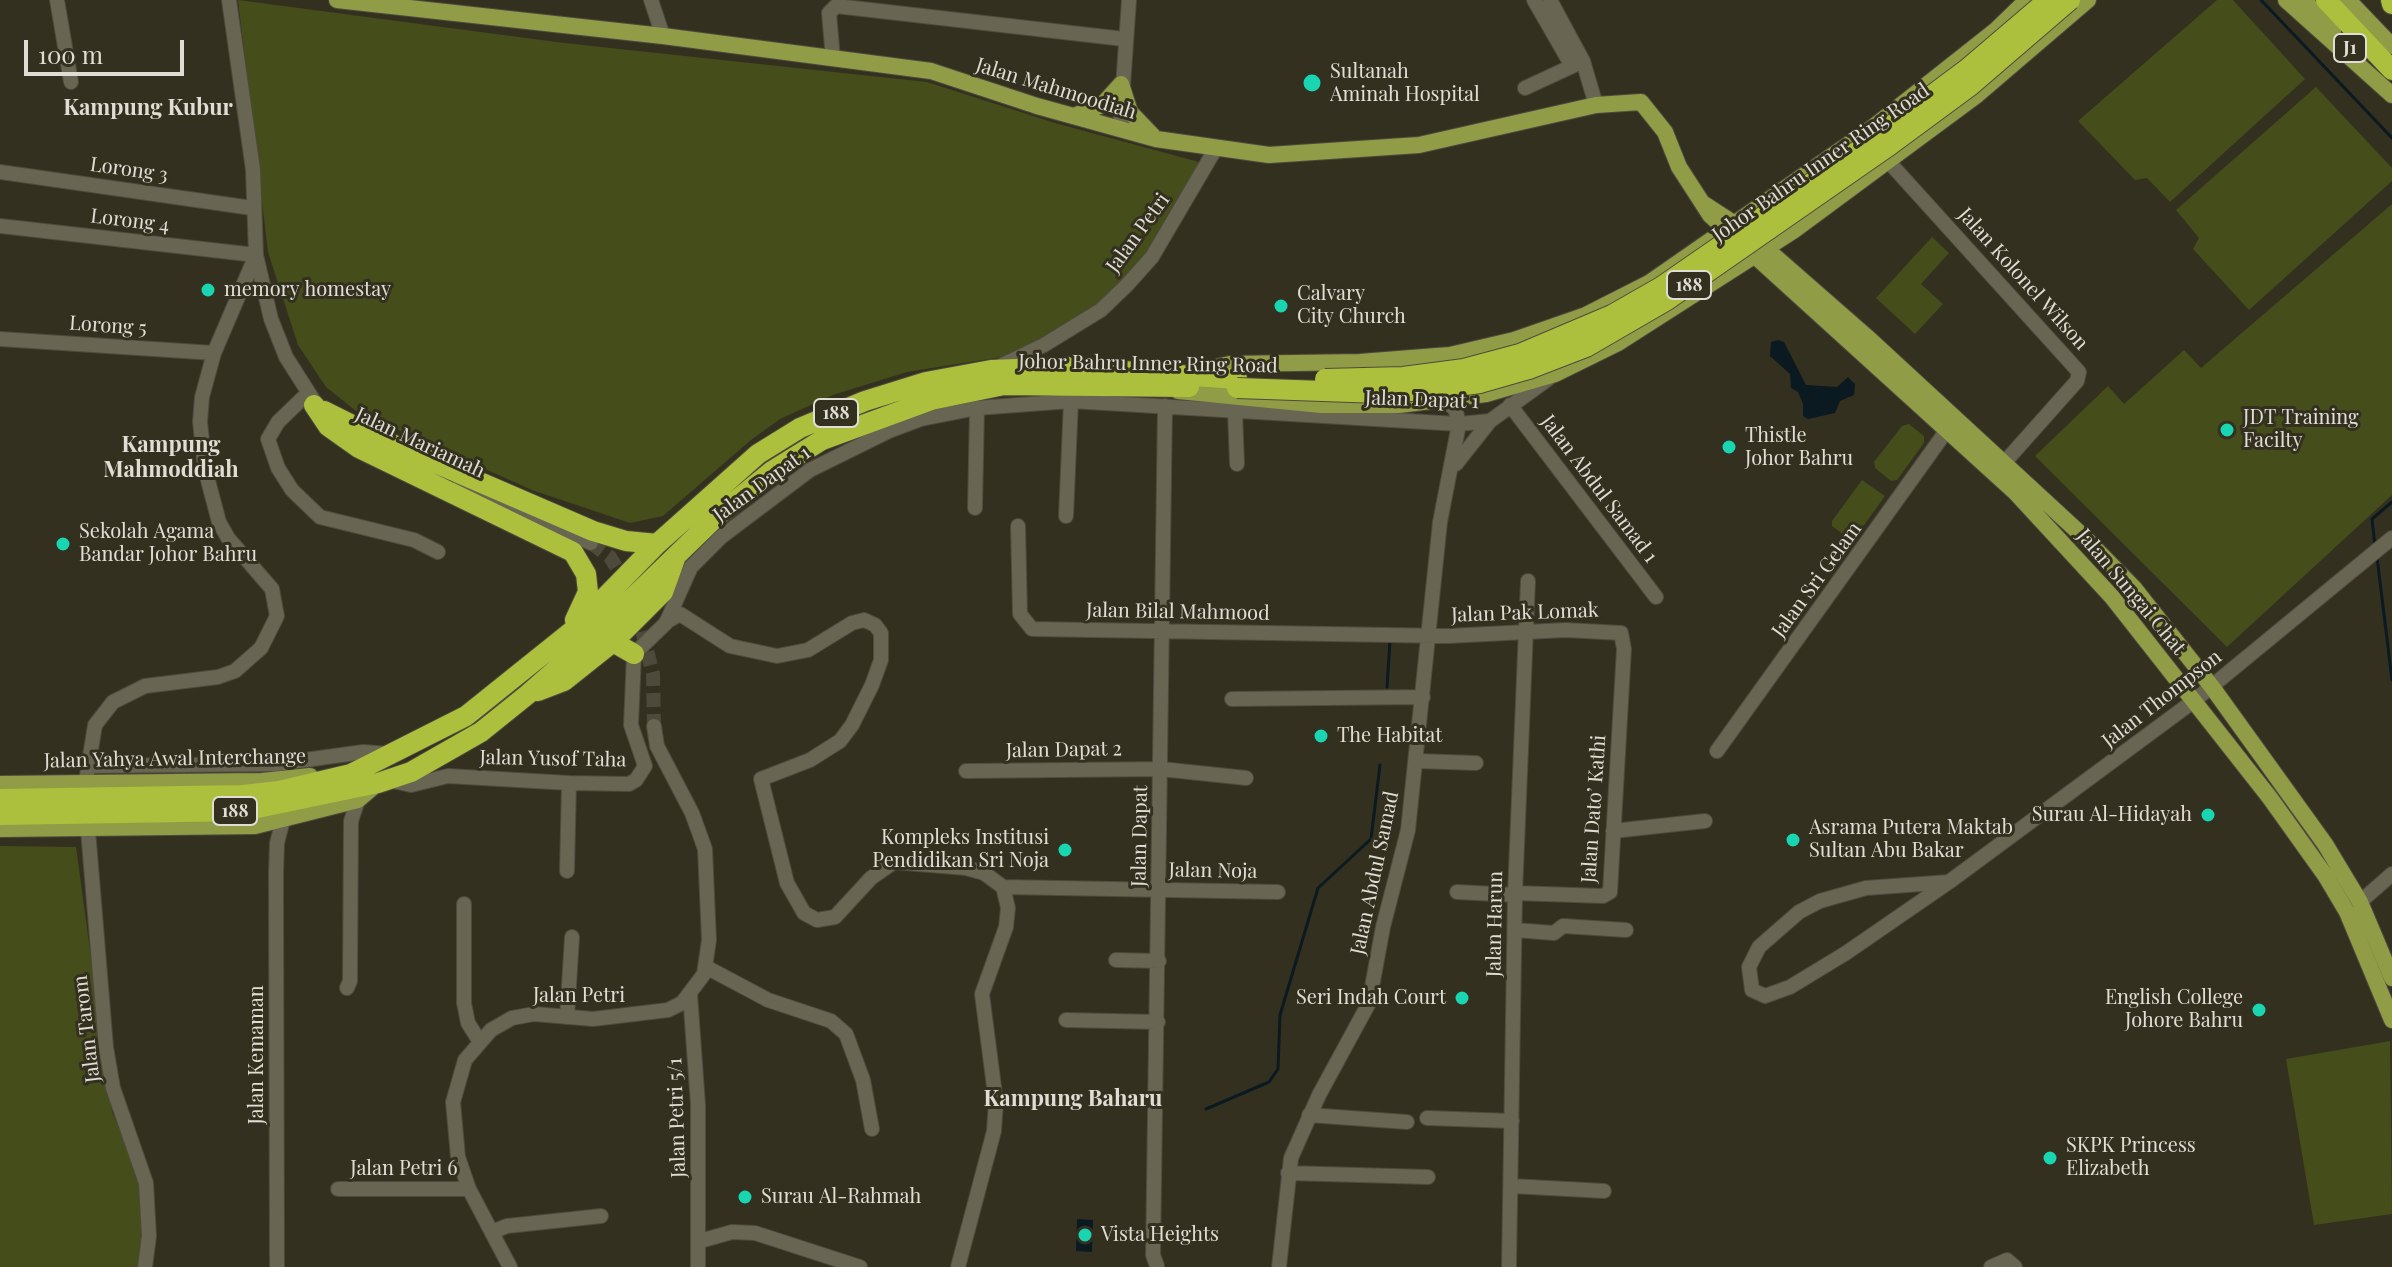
<!DOCTYPE html>
<html>
<head>
<meta charset="utf-8">
<style>
	body { margin:0 }
	#map { position:relative; width:2392px; height:1267px; overflow:hidden; background:#333020; font-family:"Playfair Display",serif }
	canvas { display:block }
	.scale { position:absolute; left:24px; top:40px; width:160px; height:36px; box-sizing:border-box; border:4px solid #e0ded4; border-top:0; padding-left:10px; font-size:24px; line-height:28px; white-space:nowrap; color:#e0ded4; -webkit-text-stroke:6px #333020; paint-order:stroke }
</style>
</head>
<body>
<div id="map">
<canvas width="2392" height="1267"></canvas>
<div class="scale">100 m</div>
</div>
<script>
const ctx = document.querySelector('canvas').getContext('2d');
ctx.lineJoin = 'round';
function fillPath(path, color) {
  ctx.fillStyle = color;
  ctx.fill(path, 'evenodd');
}
function poly(rows) {
  const path = new Path2D();
  for (const r of rows) {
    path.moveTo(r[0], r[1]);
    for (let i = 2; i < r.length; i += 2) path.lineTo(r[i], r[i + 1]);
  }
  return path;
}
function strokePath(path, color, width, dash) {
  ctx.strokeStyle = color;
  ctx.lineWidth = width;
  ctx.lineCap = dash ? 'butt' : 'round';
  ctx.setLineDash(dash || []);
  ctx.stroke(path);
}
function drawText(font, color, halo, rows, align = 'center') {
  ctx.font = font + ' "Playfair Display",serif';
  ctx.lineWidth = 6;
  ctx.setLineDash([]);
  ctx.textBaseline = 'middle';
  ctx.strokeStyle = halo;
  ctx.fillStyle = color;
  for (const [text, x, y, turn = 0] of rows) {
    ctx.save();
    ctx.translate(x, y);
    ctx.rotate((+turn || 0) * Math.PI / 180);
    ctx.textAlign = isNaN(turn) ? turn : align;
    if (halo) ctx.strokeText(text, 0, 0);
    ctx.fillText(text, 0, 0);
    ctx.restore();
  }
}
const green = poly([
	[238,0,564,43,927,82,1055,123,1199,162,1163,233,1101,305,1048,337,1008,356,907,372,833,395,780,419,751,440,663,516,630,523,532,490,356,411,326,387,298,345,268,252],
	[2217,0,2233,0,2305,79,2170,202,2147,178,2135,180,2078,121],
	[2316,87,2392,168,2392,181,2249,310,2193,249,2199,238,2176,210],
	[2392,204,2392,495,2227,647,2035,456,2108,386,2124,404,2184,350,2201,368],
	[1932,237,1949,253,1921,284,1943,304,1915,334,1876,298],
	[1909,424,1924,436,1924,443,1897,480,1891,481,1875,468,1874,462,1902,426],
	[1862,480,1885,496,1854,539,1848,538,1832,526,1832,521],
	[0,846,76,847,112,1112,131,1156,147,1210,140,1267,0,1267],
	[2390,1041,2392,1214,2314,1225,2286,1059]
]);
const water = poly([
	[1778,340,1784,342,1806,385,1837,387,1848,377,1855,384,1854,395,1840,401,1835,413,1808,419,1803,416,1803,404,1798,392,1791,388,1790,374,1770,356,1771,342],
	[1077,1219,1093,1220,1092,1252,1076,1251]
]);
const stream = poly([
	[2261,0,2392,138],
	[2375,546,2372,519,2392,502],
	[2377,557,2392,680],
	[1387,687,1390,641],
	[1206,1109,1269,1082,1278,1069,1280,1015,1318,888,1371,839,1380,765]
]);
const minorTunnel = poly([
	[591,543,610,557,627,584],
	[637,611,653,674,654,726]
]);
const minor = poly([
	[57,0,71,82],
	[229,0,253,170,256,255,271,319,286,357,319,409],
	[651,0,663,36],
	[1534,0,1572,66],
	[1550,0,1583,61,1596,105],
	[833,59,829,13,836,6,1124,39],
	[1525,88,1579,63],
	[1120,129,1129,0],
	[1888,161,2079,372,2077,381,2004,463],
	[0,172,252,208],
	[0,226,256,255],
	[0,339,214,353],
	[998,367,1044,345,1101,310,1127,285,1152,257,1216,148],
	[307,394,278,422,268,439,278,468,292,490,320,517,414,540,438,552],
	[1510,405,1656,597],
	[1235,411,1237,464],
	[1456,464,1490,421,1548,379],
	[460,484,591,543],
	[975,508,977,408],
	[1066,516,1071,401],
	[1018,526,1020,614,1032,629,1448,636,1566,630,1621,633,1624,649,1610,892,1603,896,1515,893],
	[666,622,680,614,730,646,777,656,808,650,852,623,864,620,875,625,881,633,881,660,872,685,852,725,840,741,810,760,761,779,787,883,804,913,817,920,835,917,871,878,894,862,966,868,984,873,1003,887,1008,908,1006,927,982,994,996,1102,994,1131,958,1267],
	[1232,699,1423,697],
	[1717,751,1947,430],
	[1417,761,1476,763],
	[87,766,276,764,363,752,390,754],
	[966,771,1161,769,1246,778],
	[388,780,411,785,448,776,569,783,629,784,636,780,645,766,631,725,634,654,666,623,691,567,721,537,810,470,889,431,921,419,977,408,1071,401,1459,424,1490,421],
	[86,781,95,725,113,702,145,686,218,677,235,671,261,648,277,616,272,589,228,538,219,522,205,469,200,422,202,397,214,353,256,255],
	[88,830,106,1047,113,1088,146,1183,149,1236,145,1267],
	[1613,831,1705,821],
	[567,871,569,783],
	[1949,882,1866,888,1820,901,1799,912,1759,947,1749,967,1752,990,1765,996,1790,987,1846,953,1949,882,2195,700,2392,538],
	[1003,887,1278,892],
	[1457,892,1515,895],
	[2360,902,2392,874],
	[464,904,464,1003,468,1023,480,1042],
	[1515,930,1554,933,1563,926,1626,930],
	[1116,960,1159,961],
	[706,967,768,1000,831,1021,846,1034,863,1080,872,1129],
	[347,988,350,981,351,821,358,800],
	[690,994,698,1105,698,1267],
	[567,1017,572,937],
	[1066,1020,1158,1022],
	[1309,1115,1407,1122],
	[1427,1118,1512,1121],
	[1288,1173,1428,1177],
	[1511,1186,1604,1191],
	[338,1189,469,1189],
	[492,1232,507,1226,601,1216],
	[700,1241,732,1232,755,1233,860,1267],
	[1157,1266,1153,1255,1165,406],
	[277,1267,276,874,277,843,283,820],
	[510,1267,469,1189,458,1157,453,1102,465,1060,491,1030,512,1018,534,1014,593,1019,668,1010,682,1003,704,974,709,940,705,849,692,813,657,746,654,726],
	[1279,1267,1291,1158,1319,1095,1369,1003,1383,927,1408,830,1440,522,1459,424,1455,408,1442,401],
	[1509,1267,1515,893,1528,581],
	[1991,1267,2007,1260,2015,1267]
]);
const major = poly([
	[337,0,663,36,931,71,1037,106,1156,139,1269,155,1419,145,1596,105,1641,102,1665,132,1679,167,1710,215,2015,492,2112,597,2270,798,2325,875,2347,912,2392,1020],
	[2286,0,2392,95],
	[2304,0,2333,31],
	[2348,0,2392,46],
	[1121,84,1130,112,1153,136],
	[1074,116,1102,105,1121,84],
	[1704,204,1747,232,1867,337,2085,538,2134,588,2212,687,2325,844,2360,902,2392,978],
	[1190,373,1230,364,1360,362,1450,355,1514,340,1586,315,1649,283,1872,128,1996,30,2027,0],
	[1178,391,1321,405,1399,405,1486,394,1555,374,1618,343,1793,231,1977,95,2088,0],
	[0,784,262,781,310,776],
	[0,829,255,826,358,800,378,783]
]);
const highway = poly([
	[2326,0,2392,70],
	[2391,0,2392,4],
	[314,405,328,426,359,448,573,552,586,574,588,592,575,620],
	[324,411,380,439,593,531,626,541,657,544],
	[613,642,634,654],
	[538,691,564,681,613,642,663,592,675,559],
	[0,799,243,795,279,791,351,774,466,716,572,631,657,544,758,454,800,428,865,401,926,382,991,370,1066,367,1237,379],
	[0,815,243,811,378,783,411,772,481,732,527,695,585,644,717,516,772,471,822,440,931,400,1004,385,1189,387]
]);
const highwayBridge = poly([
	[1325,379,1403,377,1464,369,1520,354,1612,315,1661,287,1852,155,1967,69,2048,0],
	[1237,388,1380,393,1427,390,1480,383,1529,369,1586,347,1667,300,1890,145,1970,86,2070,0]
]);
const markers = [
	[1312,83,10,"#19d5b2"],
	[208,290,8,"#19d5b2"],
	[1281,306,8,"#19d5b2"],
	[2227,430,8,"#19d5b2"],
	[1729,447,8,"#19d5b2"],
	[63,544,8,"#19d5b2"],
	[1321,736,8,"#19d5b2"],
	[2208,815,8,"#19d5b2"],
	[1793,840,8,"#19d5b2"],
	[1065,850,8,"#19d5b2"],
	[1462,998,8,"#19d5b2"],
	[2259,1010,8,"#19d5b2"],
	[2050,1158,8,"#19d5b2"],
	[745,1197,8,"#19d5b2"],
	[1085,1235,8,"#19d5b2"]
];
const shields = [
	[2350,48,32],
	[1689,285,44],
	[836,413,44],
	[235,811,44]
];
const shieldNames = [
	["J1",2350,48],
	["188",1689,285],
	["188",836,413],
	["188",235,811]
];
const poiNames = [
	["Sultanah",1330,72],
	["Aminah Hospital",1330,95],
	["memory homestay",224,290],
	["Calvary",1297,294],
	["City Church",1297,317],
	["JDT Training",2243,418],
	["Facilty",2243,441],
	["Thistle",1745,436],
	["Johor Bahru",1745,459],
	["Sekolah Agama",79,532],
	["Bandar Johor Bahru",79,555],
	["The Habitat",1337,736],
	["Surau Al-Hidayah",2192,815,"right"],
	["Asrama Putera Maktab",1809,828],
	["Sultan Abu Bakar",1809,851],
	["Kompleks Institusi",1049,838,"right"],
	["Pendidikan Sri Noja",1049,861,"right"],
	["Seri Indah Court",1446,998,"right"],
	["English College",2243,998,"right"],
	["Johore Bahru",2243,1021,"right"],
	["SKPK Princess",2066,1146],
	["Elizabeth",2066,1169],
	["Surau Al-Rahmah",761,1197],
	["Vista Heights",1101,1235]
];
const streetNames = [
	["Jalan Mahmoodiah",1056,89,17],
	["Johor Bahru Inner Ring Road",1821,163,-35],
	["Lorong 3",129,170,8],
	["Lorong 4",130,221,7],
	["Jalan Petri",1138,233,-54],
	["Jalan Kolonel Wilson",2023,279,48],
	["Lorong 5",108,326,4],
	["Johor Bahru Inner Ring Road",1148,364,1],
	["Jalan Dapat 1",1422,400,2],
	["Jalan Mariamah",420,443,25],
	["Jalan Dapat 1",762,484,-36],
	["Jalan Abdul Samad 1",1599,489,53],
	["Jalan Sri Gelam",1817,580,-54],
	["Jalan Sungai Chat",2131,592,50],
	["Jalan Bilal Mahmood",1178,612,1],
	["Jalan Pak Lomak",1525,613,-2],
	["Jalan Thompson",2162,699,-38],
	["Jalan Dapat 2",1064,750,-1],
	["Jalan Yahya Awal Interchange",175,759,-1],
	["Jalan Yusof Taha",553,759,1],
	["Jalan Dato’ Kathi",1594,809,-86],
	["Jalan Dapat",1140,836,-89],
	["Jalan Noja",1213,871,1],
	["Jalan Abdul Samad",1375,873,-78],
	["Jalan Harun",1495,924,-89],
	["Jalan Petri",579,996],
	["Jalan Tarom",87,1029,-97],
	["Jalan Kemaman",257,1055,-90],
	["Jalan Petri 5/1",677,1118,-92],
	["Jalan Petri 6",404,1169]
];
const neighbourhoodNames = [
	["Kampung Kubur",148,108],
	["Kampung",171,445],
	["Mahmoddiah",171,470],
	["Kampung Baharu",1073,1099]
];
fillPath(green, '#454d1b');
fillPath(water, '#0b1a20');
strokePath(stream, '#0b1a20', 3);
strokePath(minorTunnel, '#4d4a3b', 14, [14, 7]);
strokePath(minor, '#4e4b3e', 16);
strokePath(major, '#4e4b3e', 18);
strokePath(highway, '#4e4b3e', 22);
strokePath(minor, '#686553', 14);
strokePath(major, '#919c46', 16);
strokePath(highway, '#adc03d', 20);
strokePath(highwayBridge, '#4e4b3e', 22, []);
strokePath(highwayBridge, '#adc03d', 20);
for (const [x, y, r, color] of markers) {
  const dot = new Path2D();
  dot.arc(x, y, r, 0, 2 * Math.PI);
  ctx.fillStyle = color;
  ctx.fill(dot);
  strokePath(dot, '#333020', 3);
}
for (const [x, y, w] of shields) {
  const box = new Path2D();
  box.roundRect(x - w / 2, y - 14, w, 28, 6);
  ctx.fillStyle = '#333020';
  ctx.fill(box);
  strokePath(box, '#e0ded4', 2);
}
drawText('bold 18px', '#e0ded4', null, shieldNames);
drawText('20px', '#e0ded4', '#333020', poiNames, 'left');
drawText('20px', '#e0ded4', '#333020', streetNames);
drawText('bold 22px', '#e0ded4', '#333020', neighbourhoodNames);
</script>
</body>
</html>
